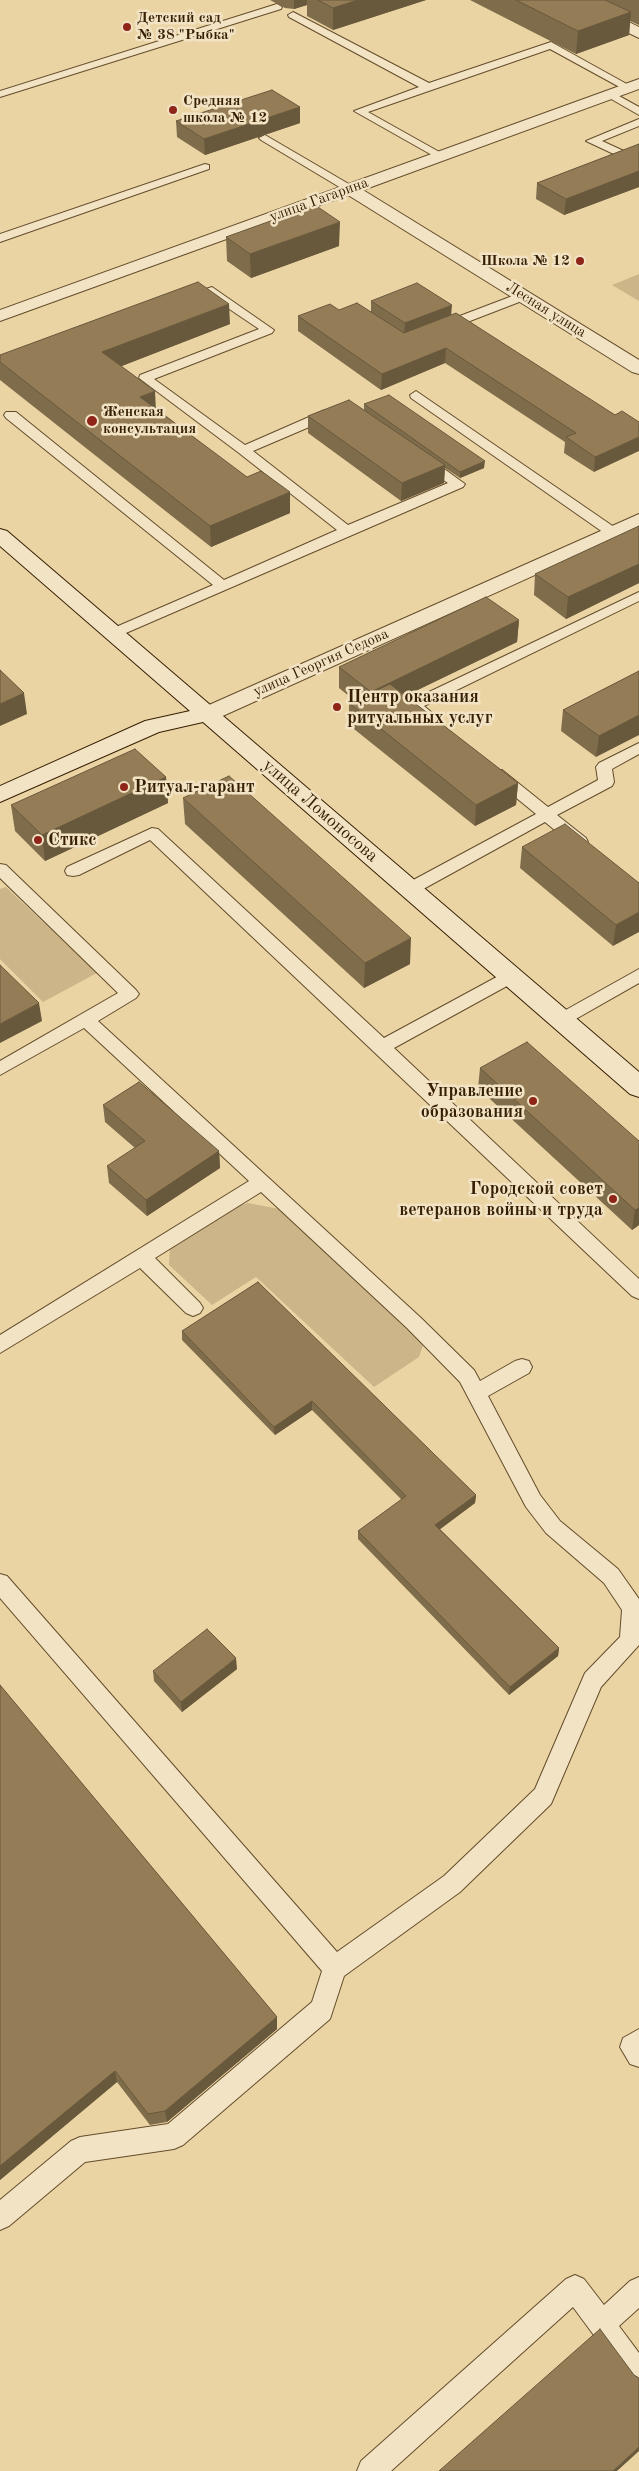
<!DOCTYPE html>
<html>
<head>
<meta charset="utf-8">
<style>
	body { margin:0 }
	canvas { display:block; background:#ebd4a4 }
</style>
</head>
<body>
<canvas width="639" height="2471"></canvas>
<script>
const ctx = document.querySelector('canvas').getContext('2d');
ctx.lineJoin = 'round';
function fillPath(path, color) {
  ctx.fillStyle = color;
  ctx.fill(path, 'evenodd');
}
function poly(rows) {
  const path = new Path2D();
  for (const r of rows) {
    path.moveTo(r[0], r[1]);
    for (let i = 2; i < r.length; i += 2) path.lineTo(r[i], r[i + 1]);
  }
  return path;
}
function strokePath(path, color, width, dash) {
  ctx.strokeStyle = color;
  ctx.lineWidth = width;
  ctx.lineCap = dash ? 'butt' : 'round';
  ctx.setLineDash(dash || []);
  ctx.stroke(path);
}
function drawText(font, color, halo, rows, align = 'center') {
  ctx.font = font + ' "Old Standard TT",serif';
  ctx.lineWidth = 5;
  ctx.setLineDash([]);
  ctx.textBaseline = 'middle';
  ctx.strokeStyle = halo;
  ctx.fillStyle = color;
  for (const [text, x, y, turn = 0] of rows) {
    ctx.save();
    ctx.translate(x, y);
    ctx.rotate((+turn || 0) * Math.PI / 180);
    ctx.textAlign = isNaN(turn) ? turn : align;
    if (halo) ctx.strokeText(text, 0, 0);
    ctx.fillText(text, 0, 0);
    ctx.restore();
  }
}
const green = poly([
	[639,274,639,301,612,285],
	[6,887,97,973,43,1002,0,959,0,889],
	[248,1203,280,1209,424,1343,419,1357,374,1387,256,1277,212,1305,169,1265,170,1244,227,1210]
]);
const lane = poly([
	[277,4,282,7,281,9,0,97,0,91,277,4],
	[293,12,429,83,551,42,634,88,629,91,625,90,550,49,368,112,443,154,445,156,439,159,354,111,419,87,289,17,288,15,293,12],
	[610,91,639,107,639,115,606,96,605,94,610,91],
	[639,119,639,126,602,141,626,152,626,156,618,156,586,141,639,119],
	[265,135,354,187,356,189,354,191,346,191,261,140,259,138,265,135],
	[205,164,209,165,209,169,0,242,0,234,205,164],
	[212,287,274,330,272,333,154,379,245,445,325,410,335,410,336,413,335,416,253,451,348,525,448,483,419,464,417,461,419,458,429,458,465,484,463,487,119,636,109,636,107,633,109,630,213,585,6,418,4,415,6,412,16,412,224,580,337,530,239,453,139,378,140,375,259,329,210,296,188,303,182,299,184,296,212,287],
	[523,292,527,293,529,296,527,299,444,331,440,332,434,328,436,325,523,292],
	[416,391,617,529,619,532,617,535,607,535,411,398,410,395,416,391],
	[639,592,639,601,424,706,437,717,440,720,437,723,427,723,405,705,408,702,639,592],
	[639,743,639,754,612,769,614,782,612,786,557,815,586,838,588,842,586,846,574,846,545,822,416,893,404,893,402,889,404,885,536,814,492,778,489,774,492,770,502,770,548,807,598,780,596,767,599,763,639,743],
	[152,828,158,829,384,1038,504,973,510,971,516,973,518,977,516,981,394,1048,639,1279,639,1299,632,1296,150,840,79,875,73,876,67,875,65,871,67,867,152,828],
	[0,864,6,865,136,990,139,994,136,998,98,1021,421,1318,474,1370,480,1381,515,1361,522,1359,529,1361,532,1367,529,1373,488,1396,540,1495,560,1521,618,1569,639,1599,639,1645,601,1687,551,1804,460,1892,344,1976,330,2019,183,2145,174,2149,85,2162,9,2226,0,2230,0,2200,71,2141,80,2137,168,2124,312,2002,322,1971,0,1598,0,1574,7,1576,337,1952,444,1876,535,1789,585,1673,620,1637,622,1610,604,1583,546,1533,526,1507,460,1382,407,1328,261,1192,155,1258,200,1303,203,1308,200,1313,193,1316,186,1313,140,1268,0,1353,0,1335,249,1181,84,1028,0,1075,0,1061,118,993,0,878,0,864],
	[639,969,639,983,567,1024,561,1026,555,1024,552,1020,555,1016,639,969],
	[639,2029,639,2067,630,2064,620,2047,623,2038,639,2029],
	[575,2275,584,2279,604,2305,630,2281,639,2277,639,2308,619,2326,639,2353,639,2388,630,2384,573,2307,391,2471,357,2471,361,2461,566,2279,575,2275]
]);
const street = poly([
	[565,0,584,0,639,27,639,38,567,3,565,0],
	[639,79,639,89,363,190,639,360,639,374,632,372,348,195,0,321,0,310,639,79],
	[639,514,639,528,216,719,208,721,200,719,197,714,200,709,639,514]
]);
const secondary = poly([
	[0,529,7,531,639,1072,639,1097,630,1094,203,722,159,732,0,802,0,786,145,721,190,711,0,546,0,529]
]);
const wall = poly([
	[270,0,426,0,333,30,307,16,307,5,294,9,285,8],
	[470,0,639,0,639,25,630,21,629,35,576,54],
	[300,107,300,123,205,155,177,137,176,121],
	[639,144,639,187,564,215,536,199,537,183],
	[226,237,339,246,251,278,227,261],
	[371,301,451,315,615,415,594,472,564,453,565,442,445,363,381,390,298,331,298,316,339,310,371,311],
	[230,324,121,366,156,408,290,513,211,547,0,380,0,355],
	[364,404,484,468,460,478,445,468,444,483,401,501,308,433,308,416,364,410],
	[639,526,639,583,566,619,534,595,535,574],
	[519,620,517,642,405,696,518,783,516,805,475,826,349,725,349,703,355,701,339,688,339,667],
	[639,671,596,757,561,731,563,710],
	[166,777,168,803,45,861,15,831,11,805],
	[183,798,410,964,364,988,185,824],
	[522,847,639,883,613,946,520,868],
	[480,1068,639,1141,639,1225,632,1230,478,1088],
	[103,1105,219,1151,220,1168,147,1216,109,1183,107,1166,135,1148,105,1122],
	[258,1282,476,1495,475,1503,440,1529,559,1648,558,1656,509,1695,358,1539,358,1531,402,1500,312,1410,275,1435,182,1340,182,1331],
	[237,1669,182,1712,154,1681,153,1671],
	[0,1685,277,2017,277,2029,167,2122,150,2125,117,2082,0,2180]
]);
const shadedWall = poly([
	[294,0,307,0,307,5,294,9],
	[358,0,426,0,333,30,333,8],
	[631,12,629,35,576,54,578,31],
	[300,107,300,123,205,155,204,139],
	[639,171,639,187,564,215,566,199],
	[340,222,339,246,251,278,250,254],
	[229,304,230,324,104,373,102,352],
	[452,305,451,317,404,335,405,323],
	[446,348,445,363,381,390,382,374],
	[155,391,156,412,140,397],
	[639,437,639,451,594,472,595,457],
	[485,461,484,468,460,478,460,472],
	[445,465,444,483,401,501,402,483],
	[290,492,290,513,211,547,210,526],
	[639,564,639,583,566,619,568,597],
	[519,620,517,642,370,713,371,692],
	[24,693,27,714,0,726,0,704],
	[639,715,639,735,596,757,599,736],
	[166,777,168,803,45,861,42,835],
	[518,783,516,805,475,826,476,805],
	[639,912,639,932,613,946,616,925],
	[411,938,410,964,364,988,365,963],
	[39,1003,42,1021,0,1043,0,1024],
	[219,1151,220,1168,147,1216,146,1200],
	[639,1208,639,1225,632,1230,635,1210],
	[312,1401,312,1410,275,1435,274,1427],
	[476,1495,475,1503,435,1533,435,1525],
	[559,1648,558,1656,509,1695,510,1687],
	[236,1658,237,1669,182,1712,181,1702],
	[277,2017,277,2029,167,2122,165,2111],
	[115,2071,117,2082,0,2180,0,2166],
	[639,2447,639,2451,617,2471,613,2471]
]);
const building = poly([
	[318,0,358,0,333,8,318,0],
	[516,0,605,0,631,12,578,31,516,0],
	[272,90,300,107,204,139,176,121,272,90],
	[639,144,639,171,566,199,537,183,639,144],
	[315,205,340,222,250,254,226,237,315,205],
	[198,282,229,304,102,352,155,391,140,397,247,477,261,471,290,492,210,526,0,362,0,355,198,282],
	[417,283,452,305,405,323,371,301,417,283],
	[357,303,404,333,456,313,615,415,622,411,639,422,639,437,595,457,566,437,576,433,446,348,382,374,298,316,330,304,339,310,357,303],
	[389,395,485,461,460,472,364,404,389,395],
	[349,400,445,465,402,483,308,416,349,400],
	[639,526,639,564,568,597,535,574,639,526],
	[486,597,519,620,371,692,339,667,486,597],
	[0,670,24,693,0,704,0,670],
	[639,671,639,715,599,736,563,710,639,671],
	[390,684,518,783,476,805,349,703,390,684],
	[135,749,166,777,42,835,11,805,135,749],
	[229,776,411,938,365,963,183,798,229,776],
	[565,824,639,883,639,912,616,925,522,847,565,824],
	[0,965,39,1003,0,1024,0,965],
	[527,1042,639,1141,639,1208,635,1210,480,1068,527,1042],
	[139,1082,219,1151,146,1200,107,1166,145,1141,103,1105,139,1082],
	[258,1282,476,1495,435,1525,559,1648,510,1687,358,1531,406,1496,312,1401,274,1427,182,1331,258,1282],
	[207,1629,236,1658,181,1702,153,1671,207,1629],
	[0,1685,277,2017,165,2111,148,2114,115,2071,0,2166,0,1685],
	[600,2329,634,2375,639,2378,639,2447,613,2471,439,2471,600,2329]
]);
const markers = [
	[127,27,5,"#8f2418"],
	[173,110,5,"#8f2418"],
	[580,261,5,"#8f2418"],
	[92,421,6,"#8f2418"],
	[337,707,5,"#8f2418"],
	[124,787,5,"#8f2418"],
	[38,840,5,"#8f2418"],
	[533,1101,5,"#8f2418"],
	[613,1199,5,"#8f2418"]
];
const farPoinames = [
	["Детский сад",137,18],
	["№ 38 \"Рыбка\"",137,35],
	["Средняя",183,101],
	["школа № 12",183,118],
	["Школа № 12",570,261,"right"],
	["Женская",103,412],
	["консультация",103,429]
];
const farStreetnames = [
	["улица Гагарина",319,200,-20],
	["Лесная улица",546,310,32],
	["улица Георгия Седова",321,663,-24]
];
const poiNames = [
	["Центр оказания",347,697],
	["ритуальных услуг",347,718],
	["Ритуал-гарант",134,787],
	["Стикс",48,840],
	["Управление",523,1091,"right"],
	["образования",523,1112,"right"],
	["Городской совет",603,1189,"right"],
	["ветеранов войны и труда",603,1210,"right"]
];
const streetNames = [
	["улица Ломоносова",320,811,41]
];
fillPath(green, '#ccb588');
strokePath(lane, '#634c2a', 2);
strokePath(street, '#634c2a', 2);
strokePath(secondary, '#361e02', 2);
fillPath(lane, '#f2e3c4');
fillPath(street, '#f2e3c4');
fillPath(secondary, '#f2e3c4');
fillPath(wall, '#7f6c4a');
fillPath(shadedWall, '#68583c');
fillPath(building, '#947d56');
strokePath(building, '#68583c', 1);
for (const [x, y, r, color] of markers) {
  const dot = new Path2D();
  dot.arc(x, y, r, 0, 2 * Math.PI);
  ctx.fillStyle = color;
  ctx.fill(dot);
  strokePath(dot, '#f2e3c4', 2);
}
drawText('bold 15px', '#361e02', '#f2e3c4', farPoinames, 'left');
drawText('15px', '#361e02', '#f2e3c4', farStreetnames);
drawText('bold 18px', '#361e02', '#f2e3c4', poiNames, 'left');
drawText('18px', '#361e02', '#f2e3c4', streetNames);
</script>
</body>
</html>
